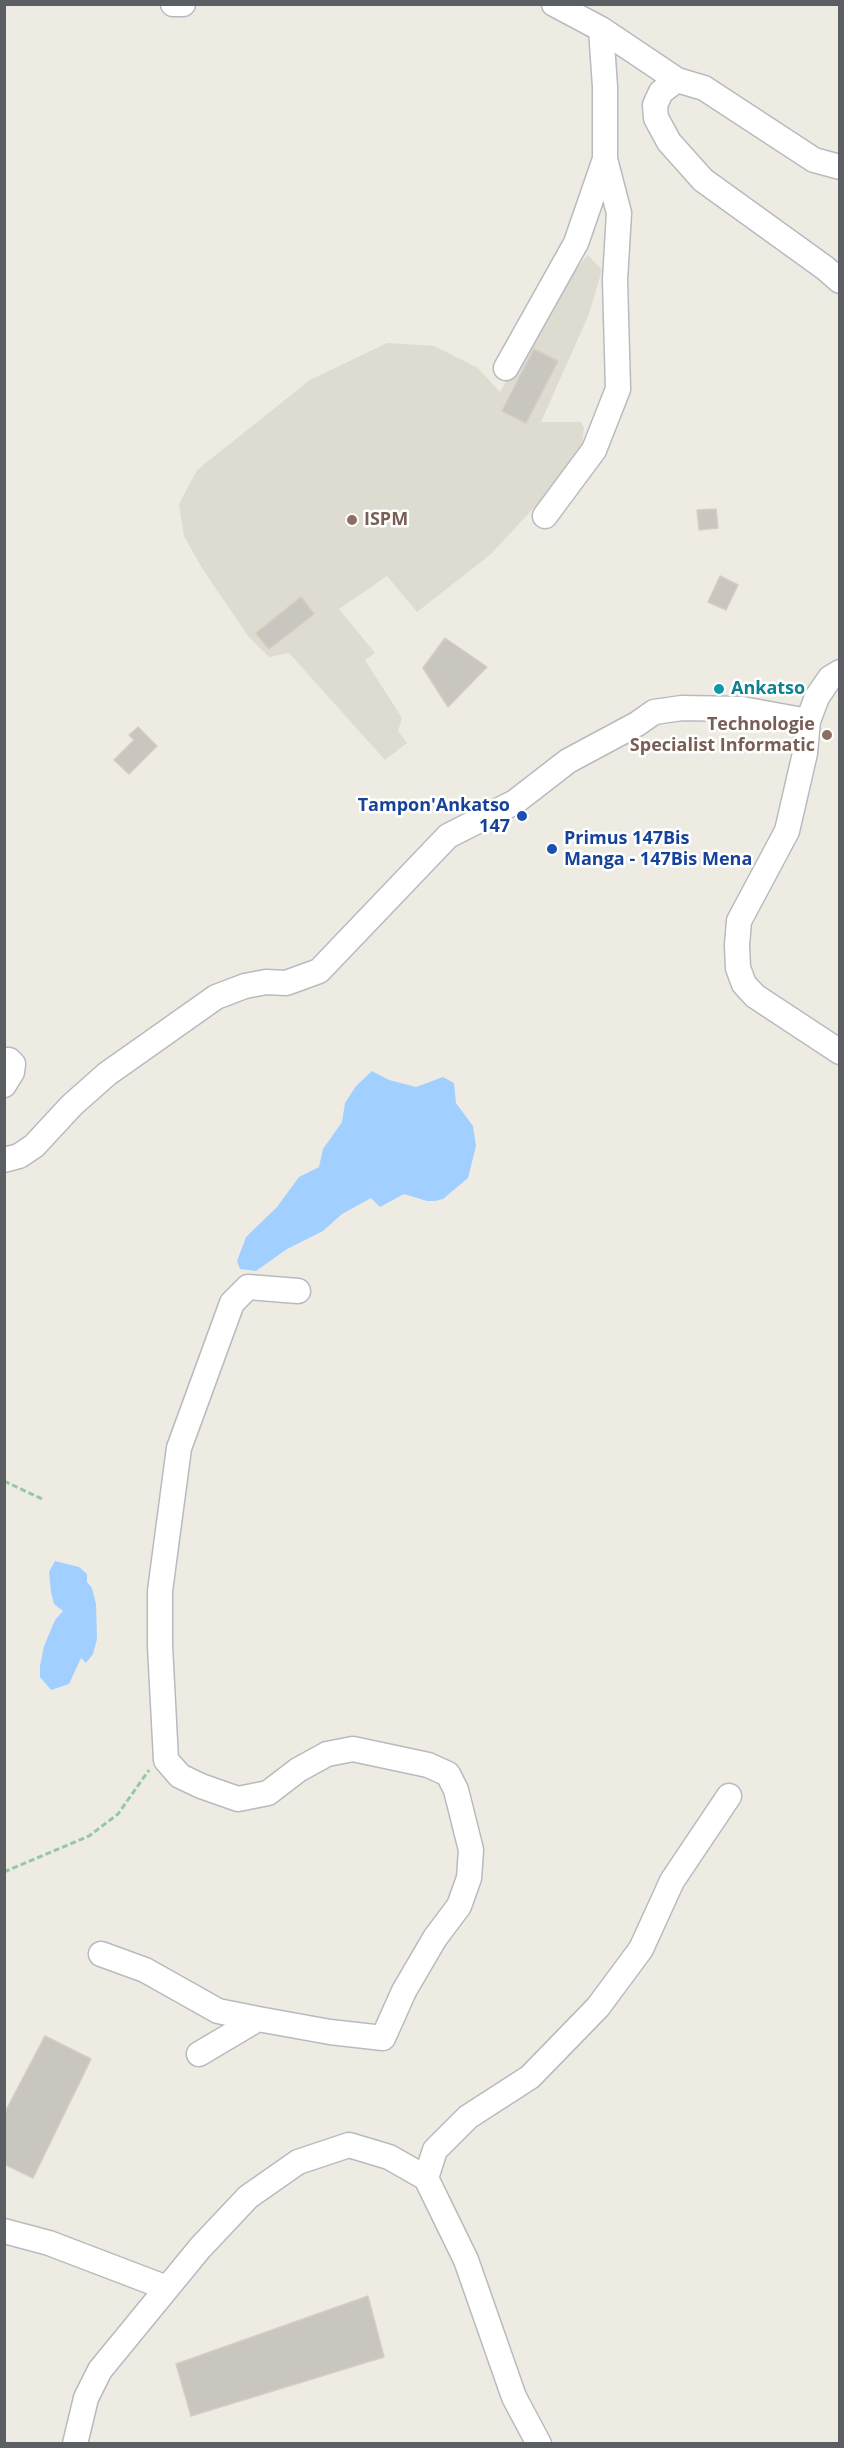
<!DOCTYPE html>
<html>
<head>
<meta charset="utf-8">
<style>
	body { margin:0 }
	#map { position:relative; width:844px; height:2448px; overflow:hidden; background:#eeece2; font-family:"Open Sans",sans-serif }
	canvas { display:block }
	.frame { position:absolute; inset:0; border:6px solid #5b5e63; pointer-events:none }
</style>
</head>
<body>
<div id="map">
<canvas width="844" height="2448"></canvas>
<div class="frame"></div>
</div>
<script>
const ctx = document.querySelector('canvas').getContext('2d');
ctx.lineJoin = 'round';
function fillPath(path, color) {
  ctx.fillStyle = color;
  ctx.fill(path, 'evenodd');
}
function poly(rows) {
  const path = new Path2D();
  for (const r of rows) {
    path.moveTo(r[0], r[1]);
    for (let i = 2; i < r.length; i += 2) path.lineTo(r[i], r[i + 1]);
  }
  return path;
}
function strokePath(path, color, width, dash) {
  ctx.strokeStyle = color;
  ctx.lineWidth = width;
  ctx.lineCap = dash ? 'butt' : 'round';
  ctx.setLineDash(dash || []);
  ctx.stroke(path);
}
function drawText(font, color, halo, rows, align = 'center') {
  ctx.font = font + ' "Open Sans",sans-serif';
  ctx.lineWidth = 5;
  ctx.setLineDash([]);
  ctx.textBaseline = 'middle';
  ctx.strokeStyle = halo;
  ctx.fillStyle = color;
  for (const [text, x, y, turn = 0] of rows) {
    ctx.save();
    ctx.translate(x, y);
    ctx.rotate((+turn || 0) * Math.PI / 180);
    ctx.textAlign = isNaN(turn) ? turn : align;
    if (halo) ctx.strokeText(text, 0, 0);
    ctx.fillText(text, 0, 0);
    ctx.restore();
  }
}
const education = poly([
	[588,255,602,270,589,314,541,422,581,422,584,428,582,444,567,472,491,554,417,612,387,576,339,609,375,653,365,660,402,718,398,731,407,743,385,760,289,653,269,657,248,636,202,568,184,536,179,504,197,470,310,380,387,343,434,346,478,368,500,392,563,284]
]);
const water = poly([
	[372,1071,389,1080,416,1087,443,1077,454,1083,456,1103,473,1126,476,1146,468,1178,443,1199,435,1201,427,1201,404,1194,380,1207,371,1198,342,1214,323,1231,287,1249,256,1271,240,1269,237,1261,246,1237,277,1207,299,1177,319,1167,323,1149,342,1122,345,1103,356,1086],
	[55,1561,79,1567,87,1574,87,1582,92,1588,96,1604,97,1639,93,1654,86,1663,81,1658,69,1684,51,1690,40,1677,40,1666,44,1646,55,1620,63,1611,54,1604,51,1592,49,1572]
]);
const building = poly([
	[534,349,558,361,526,423,502,411,534,349],
	[716,509,718,528,699,530,697,510,716,509],
	[720,576,738,585,726,610,708,602,720,576],
	[301,597,314,614,269,649,256,633,301,597],
	[445,638,487,667,448,707,423,668,445,638],
	[138,727,157,746,129,774,114,760,134,740,129,735,138,727],
	[45,2036,91,2059,33,2178,4,2164,4,2114,45,2036],
	[368,2296,384,2357,191,2416,176,2364,368,2296]
]);
const path = poly([
	[4,1481,42,1499],
	[4,1872,89,1836,118,1814,149,1770]
]);
const minor = poly([
	[173,4,183,4],
	[554,4,601,29,677,80,704,88,814,160,840,167],
	[677,80,661,92,655,105,656,118,669,142,703,180,825,268,840,281],
	[506,368,576,243,605,159,605,87,601,29],
	[545,516,594,450,618,389,615,280,619,213,605,159],
	[840,672,830,678,817,697,808,721,805,753,787,831,739,921,737,945,738,968,744,984,755,996,840,1052],
	[4,1060,9,1060,13,1064,12,1072,4,1085],
	[4,1160,19,1156,34,1146,72,1105,107,1074,216,997,245,986,266,982,286,983,319,971,448,836,515,802,568,761,637,724,654,712,682,708,742,709,808,721],
	[101,1954,145,1970,218,2011,258,2019],
	[199,2054,258,2019,330,2032,383,2038,404,1991,435,1938,459,1906,469,1878,471,1850,456,1790,448,1774,428,1765,353,1749,327,1754,298,1770,268,1793,238,1799,201,1786,180,1776,166,1760,160,1646,160,1591,179,1448,232,1303,248,1287,298,1291],
	[426,2178,435,2150,468,2117,530,2077,598,2007,641,1949,672,1881,729,1796],
	[4,2231,49,2243,167,2288],
	[75,2444,86,2398,100,2370,200,2248,248,2197,298,2162,349,2145,389,2157,426,2178,466,2260,514,2397,539,2444]
]);
const markers = [
	[352,520,6,"#8d6e63"],
	[719,689,6,"#0f9aa8"],
	[827,735,6,"#8d6e63"],
	[522,816,6,"#1a4fb4"],
	[552,849,6,"#1a4fb4"]
];
const educationNames = [
	["ISPM",364,520],
	["Technologie",815,725,"right"],
	["Specialist Informatic",815,746,"right"]
];
const cultureNames = [
	["Ankatso",731,689]
];
const transitNames = [
	["Tampon'Ankatso",510,806],
	["147",510,827],
	["Primus 147Bis",564,839,"left"],
	["Manga - 147Bis Mena",564,860,"left"]
];
fillPath(education, '#dedbd0');
fillPath(water, '#a1cfff');
fillPath(building, '#c9c6c0');
strokePath(building, '#d3cec1', 1.5);
strokePath(minor, '#b8babf', 27);
strokePath(path, '#97c7a9', 3, [6, 3]);
strokePath(minor, '#fff', 24);
for (const [x, y, r, color] of markers) {
  const dot = new Path2D();
  dot.arc(x, y, r, 0, 2 * Math.PI);
  ctx.fillStyle = color;
  ctx.fill(dot);
  strokePath(dot, '#fff', 2);
}
drawText('bold 18px', '#785e54', '#fff', educationNames, 'left');
drawText('bold 18px', '#0d838f', '#fff', cultureNames, 'left');
drawText('bold 18px', '#164399', '#fff', transitNames, 'right');
</script>
</body>
</html>
